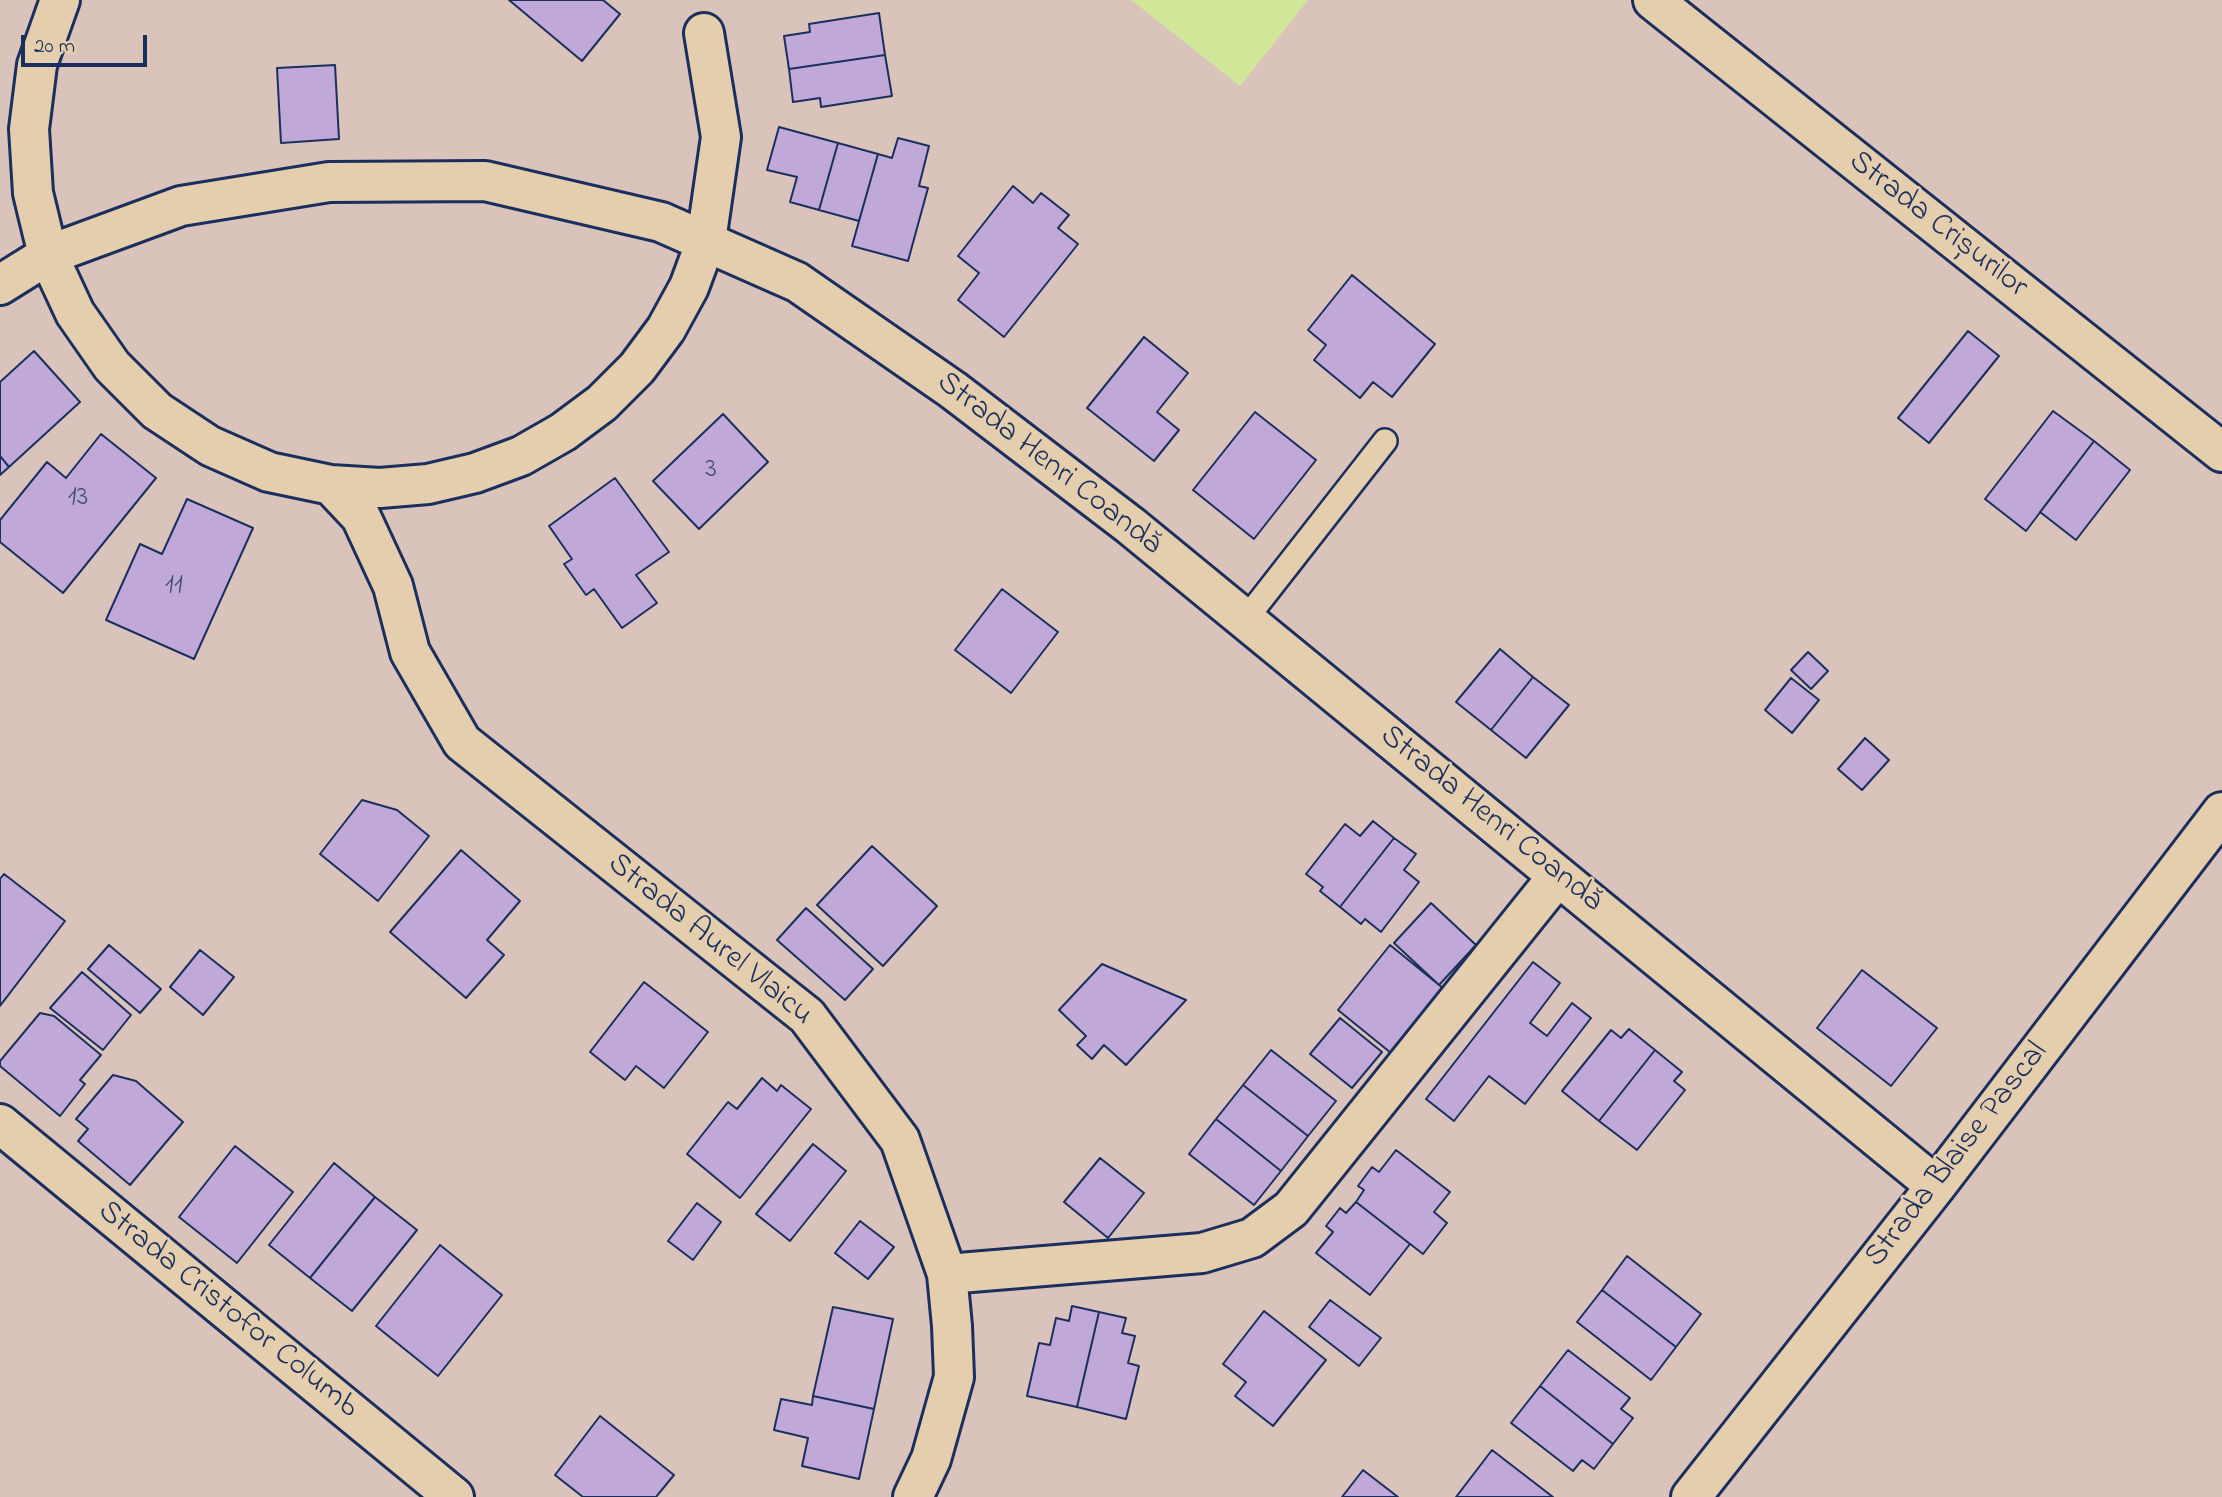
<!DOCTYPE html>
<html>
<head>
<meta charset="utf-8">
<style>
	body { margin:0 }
	#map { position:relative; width:2222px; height:1497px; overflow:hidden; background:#dac3bb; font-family:"Indie Flower",sans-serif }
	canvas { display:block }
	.scale { position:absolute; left:21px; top:35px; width:126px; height:32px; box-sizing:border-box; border:4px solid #1b2f5e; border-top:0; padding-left:9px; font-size:21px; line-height:24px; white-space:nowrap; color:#1b2f5e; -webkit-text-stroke:5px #e5ceae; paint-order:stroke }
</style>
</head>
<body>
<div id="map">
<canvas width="2222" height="1497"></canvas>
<div class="scale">20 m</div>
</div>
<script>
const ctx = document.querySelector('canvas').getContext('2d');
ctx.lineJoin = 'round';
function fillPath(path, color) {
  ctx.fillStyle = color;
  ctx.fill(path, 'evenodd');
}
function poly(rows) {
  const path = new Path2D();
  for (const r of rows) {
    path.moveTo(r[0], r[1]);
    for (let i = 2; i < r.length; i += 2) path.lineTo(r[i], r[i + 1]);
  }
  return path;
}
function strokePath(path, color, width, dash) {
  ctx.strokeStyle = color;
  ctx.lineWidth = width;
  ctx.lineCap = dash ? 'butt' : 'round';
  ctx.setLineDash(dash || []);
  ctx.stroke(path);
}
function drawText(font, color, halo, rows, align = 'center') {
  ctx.font = font + ' "Indie Flower",sans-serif';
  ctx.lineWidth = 5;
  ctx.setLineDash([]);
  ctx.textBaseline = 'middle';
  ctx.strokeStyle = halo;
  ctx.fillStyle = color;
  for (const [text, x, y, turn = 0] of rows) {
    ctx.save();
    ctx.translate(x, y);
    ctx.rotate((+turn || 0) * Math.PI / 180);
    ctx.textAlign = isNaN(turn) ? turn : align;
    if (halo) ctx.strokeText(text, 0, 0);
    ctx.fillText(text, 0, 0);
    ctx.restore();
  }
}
const green = poly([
	[1131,0,1308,0,1240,86]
]);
const building = poly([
	[509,0,603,0,620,14,582,61,509,0],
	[879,13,885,55,789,69,784,36,810,32,809,24,879,13],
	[885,55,892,96,821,107,820,98,793,102,789,69,885,55],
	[335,65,339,139,281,143,277,68,335,65],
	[779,127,838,143,819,210,790,202,797,177,767,170,779,127],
	[898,138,929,146,919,186,928,188,908,261,852,246,878,154,892,158,898,138],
	[838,143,878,154,859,221,819,210,838,143],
	[1013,186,1033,203,1041,193,1069,215,1058,228,1078,244,1004,337,958,300,979,273,958,256,1013,186],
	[1352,275,1435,344,1392,397,1373,382,1360,398,1314,360,1326,345,1308,330,1352,275],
	[1968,331,1999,356,1929,443,1898,418,1968,331],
	[1144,337,1188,373,1157,412,1179,430,1154,461,1087,408,1144,337],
	[34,351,80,402,9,467,0,456,0,382,34,351],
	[2053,411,2094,441,2026,531,1985,499,2053,411],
	[1255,412,1316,460,1254,539,1193,490,1255,412],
	[723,414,768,462,699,529,653,481,723,414],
	[101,434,156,478,63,593,0,542,0,520,47,462,66,478,101,434],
	[2094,441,2130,470,2076,540,2040,512,2094,441],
	[0,456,9,467,0,475,0,456],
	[615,478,669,552,636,575,657,603,622,628,594,589,586,595,564,564,572,559,549,526,615,478],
	[187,499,253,528,194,659,106,620,140,544,162,554,187,499],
	[1002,589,1058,632,1011,693,955,650,1002,589],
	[1500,649,1533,677,1491,730,1456,702,1500,649],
	[1808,652,1828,671,1811,689,1791,670,1808,652],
	[1533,677,1569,705,1526,758,1491,730,1533,677],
	[1791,678,1819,700,1792,733,1765,710,1791,678],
	[1865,738,1889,760,1862,790,1838,769,1865,738],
	[362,800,397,810,429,836,378,901,320,854,362,800],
	[1373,821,1394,838,1340,907,1320,891,1323,887,1306,874,1345,824,1360,836,1373,821],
	[1394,838,1416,854,1404,870,1419,882,1381,932,1365,919,1361,924,1340,907,1394,838],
	[872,846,937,906,883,966,817,905,872,846],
	[461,850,520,901,487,940,504,955,466,998,390,932,461,850],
	[4,874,65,921,0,1006,0,879,4,874],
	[1431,903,1476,945,1439,985,1394,943,1431,903],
	[806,908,873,969,845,1000,777,940,806,908],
	[109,945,161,989,140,1013,88,969,109,945],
	[1390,945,1444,989,1391,1053,1338,1010,1390,945],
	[200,950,234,977,203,1015,170,987,200,950],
	[1533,962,1560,983,1530,1023,1547,1036,1572,1003,1591,1018,1525,1104,1489,1076,1454,1121,1426,1099,1533,962],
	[1102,964,1186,1000,1126,1065,1104,1045,1092,1059,1077,1045,1086,1036,1059,1010,1102,964],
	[1862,970,1937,1028,1891,1086,1817,1028,1862,970],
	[82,972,131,1015,103,1050,50,1008,82,972],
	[644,982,708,1032,664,1088,636,1066,625,1080,590,1052,644,982],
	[40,1013,54,1016,101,1055,80,1080,85,1084,60,1116,0,1066,0,1061,40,1013],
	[1340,1018,1382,1052,1352,1088,1310,1054,1340,1018],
	[1629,1029,1655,1050,1599,1121,1562,1091,1611,1030,1621,1038,1629,1029],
	[1271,1050,1336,1101,1308,1136,1243,1085,1271,1050],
	[1655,1050,1682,1072,1674,1081,1685,1090,1637,1150,1599,1121,1655,1050],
	[113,1075,136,1081,183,1122,130,1185,78,1141,88,1129,76,1119,113,1075],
	[762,1078,777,1091,781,1085,811,1109,740,1198,687,1154,728,1102,737,1109,762,1078],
	[1243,1085,1308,1136,1281,1171,1216,1119,1243,1085],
	[1216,1119,1281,1171,1254,1205,1189,1154,1216,1119],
	[813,1144,846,1171,790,1241,756,1214,813,1144],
	[235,1146,293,1192,237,1263,179,1217,235,1146],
	[1396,1150,1450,1192,1434,1212,1447,1223,1423,1254,1356,1202,1364,1190,1358,1186,1372,1167,1379,1172,1396,1150],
	[1100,1158,1144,1193,1108,1238,1064,1202,1100,1158],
	[334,1163,375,1197,310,1278,269,1245,334,1163],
	[375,1197,417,1230,352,1311,310,1278,375,1197],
	[1356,1202,1410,1244,1370,1295,1316,1253,1333,1232,1326,1226,1340,1208,1346,1213,1356,1202],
	[697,1203,721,1222,693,1260,668,1241,697,1203],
	[860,1221,894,1247,868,1279,835,1253,860,1221],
	[440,1245,502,1295,438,1376,376,1326,440,1245],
	[1627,1256,1701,1314,1676,1347,1602,1290,1627,1256],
	[1602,1290,1676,1347,1651,1380,1577,1322,1602,1290],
	[1330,1300,1381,1338,1359,1366,1309,1327,1330,1300],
	[1072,1306,1099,1312,1077,1407,1027,1396,1039,1343,1050,1345,1056,1318,1069,1321,1072,1306],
	[833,1307,893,1319,874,1409,813,1396,833,1307],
	[1264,1311,1326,1360,1273,1426,1235,1396,1246,1382,1223,1364,1264,1311],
	[1099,1312,1126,1318,1122,1333,1135,1336,1128,1363,1139,1366,1126,1419,1077,1407,1099,1312],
	[1568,1350,1630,1398,1621,1409,1633,1418,1613,1444,1540,1386,1568,1350],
	[1540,1386,1613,1444,1594,1469,1582,1460,1573,1471,1511,1423,1540,1386],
	[813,1396,874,1409,859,1479,802,1466,808,1438,774,1430,781,1399,812,1405,813,1396],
	[600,1416,674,1475,656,1497,583,1497,555,1475,600,1416],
	[1492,1450,1553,1497,1456,1497,1492,1450],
	[1363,1470,1398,1497,1342,1497,1363,1470]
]);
const lane = poly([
	[1245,620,1385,441]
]);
const street = poly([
	[60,0,37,65,29,129,33,193,48,255,75,313,112,366,157,411,210,446,269,472,331,485,380,488,428,484,475,473,521,456,563,432,602,403,637,368,666,329,689,287,706,241,721,137,704,33],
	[1653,0,2222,452],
	[0,285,48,255,181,206,329,182,485,181,661,222,797,282,953,390,1131,526,1936,1186],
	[331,485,361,517,393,586,410,652,462,742,807,1016,900,1140,947,1274,952,1326,954,1377,931,1459,913,1497],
	[0,1124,454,1497],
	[947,1274,1202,1253,1252,1238,1291,1209,1558,876],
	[1691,1497,1936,1186,2222,812]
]);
const numberNames = [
	["3",711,471],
	["13",78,499],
	["11",174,587]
];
const streetNames = [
	["Strada Crișurilor",1937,226,38],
	["Strada Henri Coandă",1048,465,38],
	["Strada Henri Coandă",1490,820,39],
	["Strada Aurel Vlaicu",709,941,39],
	["Strada Blaise Pascal",1958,1156,-52],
	["Strada Cristofor Columb",227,1311,39]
];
fillPath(green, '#d2e69a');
fillPath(building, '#c0a9d8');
strokePath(building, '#1b2f5e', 2);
strokePath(lane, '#1b2f5e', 28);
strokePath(street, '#1b2f5e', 44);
strokePath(lane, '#e5ceae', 23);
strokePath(street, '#e5ceae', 38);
drawText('28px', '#444e7c', null, numberNames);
drawText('32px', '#1b2f5e', '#e5ceae', streetNames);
</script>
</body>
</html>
